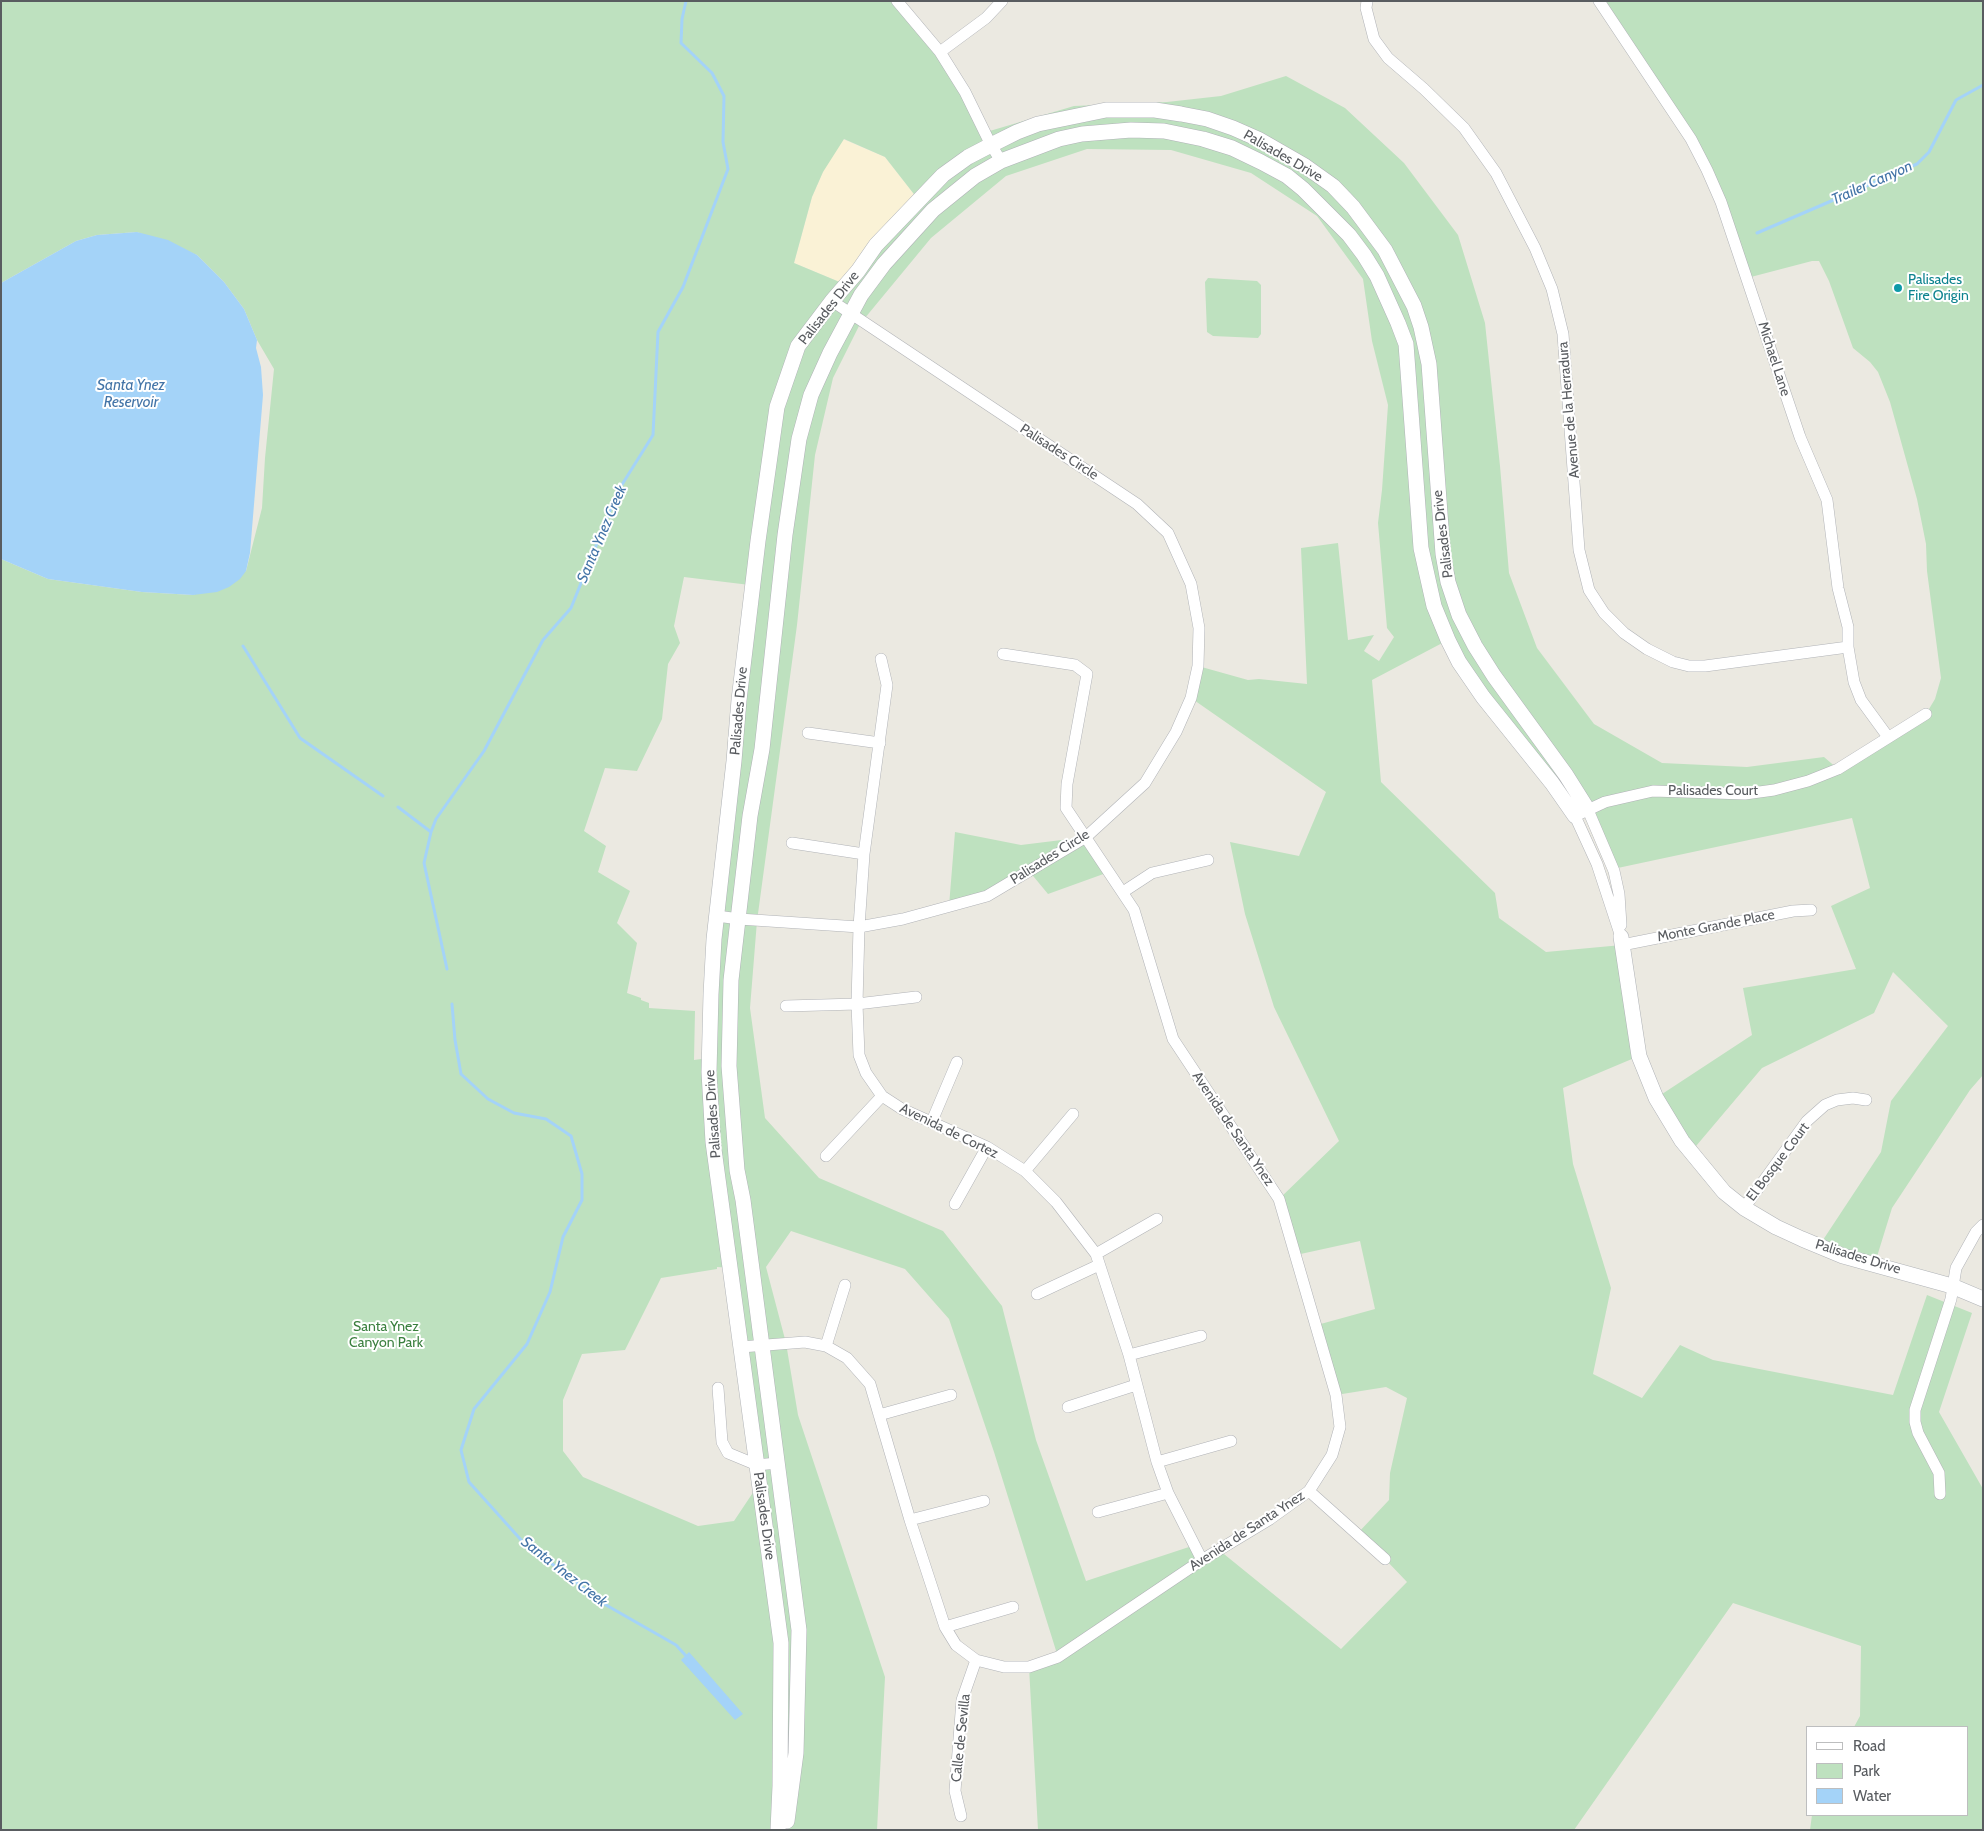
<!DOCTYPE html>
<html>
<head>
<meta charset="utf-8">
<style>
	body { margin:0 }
	#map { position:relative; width:1984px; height:1831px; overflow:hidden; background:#ebe9e1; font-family:Cabin,sans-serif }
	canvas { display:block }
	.frame { position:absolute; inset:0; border:2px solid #595c60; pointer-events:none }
	.legend { position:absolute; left:1806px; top:1726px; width:162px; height:90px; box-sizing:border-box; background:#fff; border:1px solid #bdbebf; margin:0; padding:6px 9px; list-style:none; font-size:15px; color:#595c60 }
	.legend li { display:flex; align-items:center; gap:10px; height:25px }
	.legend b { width:25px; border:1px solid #bdbebf }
</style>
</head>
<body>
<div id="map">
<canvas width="1984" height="1831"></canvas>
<div class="frame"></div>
<ul class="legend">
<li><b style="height:6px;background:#fff"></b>Road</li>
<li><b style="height:14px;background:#bee1bf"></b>Park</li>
<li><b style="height:14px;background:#a4d3f8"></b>Water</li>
</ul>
</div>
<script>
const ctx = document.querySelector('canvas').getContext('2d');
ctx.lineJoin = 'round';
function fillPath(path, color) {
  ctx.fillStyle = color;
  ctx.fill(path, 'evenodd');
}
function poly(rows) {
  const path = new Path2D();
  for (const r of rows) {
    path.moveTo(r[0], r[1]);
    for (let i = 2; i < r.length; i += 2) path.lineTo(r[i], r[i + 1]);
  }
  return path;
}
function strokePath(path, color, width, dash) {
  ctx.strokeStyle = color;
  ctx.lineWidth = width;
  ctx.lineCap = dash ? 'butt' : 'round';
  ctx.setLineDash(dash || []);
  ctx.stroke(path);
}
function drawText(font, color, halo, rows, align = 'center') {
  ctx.font = font + ' Cabin,sans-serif';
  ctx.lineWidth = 4;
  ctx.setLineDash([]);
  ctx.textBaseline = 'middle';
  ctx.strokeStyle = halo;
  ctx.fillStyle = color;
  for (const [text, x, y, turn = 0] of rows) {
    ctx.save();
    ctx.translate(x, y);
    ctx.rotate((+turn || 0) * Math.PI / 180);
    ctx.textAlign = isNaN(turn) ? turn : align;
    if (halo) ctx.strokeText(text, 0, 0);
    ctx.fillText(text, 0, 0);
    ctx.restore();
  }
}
const commercial = poly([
	[838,137,885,157,917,198,842,283,794,263,812,197]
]);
const green = poly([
	[1,1,891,1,937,54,983,133,1074,106,1167,102,1221,96,1286,76,1345,108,1404,163,1458,235,1485,323,1500,466,1509,573,1537,648,1594,724,1662,763,1747,767,1824,757,1838,769,1926,714,1935,699,1941,678,1927,571,1926,544,1917,499,1890,402,1878,372,1870,362,1853,348,1829,281,1819,261,1812,261,1747,278,1707,170,1599,1,1983,1,1983,1075,1970,1090,1892,1208,1875,1263,1819,1246,1881,1152,1891,1101,1948,1026,1893,972,1874,1013,1762,1068,1691,1152,1656,1098,1752,1035,1743,988,1856,969,1831,906,1870,888,1852,818,1613,869,1589,812,1575,816,1448,640,1372,680,1381,782,1495,893,1499,918,1546,952,1622,945,1639,1056,1563,1088,1573,1164,1611,1288,1593,1374,1642,1398,1680,1345,1713,1360,1893,1395,1927,1295,1972,1313,1939,1412,1983,1489,1983,1830,1810,1830,1812,1815,1968,1815,1968,1727,1854,1727,1860,1716,1861,1646,1733,1603,1574,1830,1038,1830,1029,1667,1058,1657,994,1452,949,1319,905,1269,791,1231,766,1267,786,1343,798,1415,885,1677,877,1830,1,1830,1,559,48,579,142,592,193,595,246,571,262,508,265,458,274,369,257,340,244,309,224,282,197,255,137,232,97,235,76,241,1,283],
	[844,139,885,157,917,198,842,283,794,263,812,197,823,172],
	[1087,149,1171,150,1251,173,1317,216,1363,279,1372,341,1388,405,1382,490,1378,523,1387,628,1394,637,1379,661,1364,651,1374,635,1348,640,1338,543,1301,548,1307,684,1259,679,1248,680,1198,666,1191,698,1326,792,1299,856,1230,842,1245,914,1274,1007,1339,1141,1279,1199,1296,1255,1360,1241,1375,1309,1317,1325,1336,1395,1386,1387,1407,1398,1390,1473,1389,1500,1357,1534,1385,1559,1407,1582,1341,1649,1219,1550,1202,1559,1195,1545,1086,1581,1036,1440,1002,1306,943,1231,819,1178,765,1118,750,1008,757,921,797,625,815,455,833,378,860,324,931,238,1006,176],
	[684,577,758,586,709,1058,694,1060,695,1011,649,1008,649,1003,641,1000,641,998,627,993,637,943,617,923,630,891,598,872,606,846,584,831,605,768,637,771,662,719,668,664,680,643,674,626],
	[717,1267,731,1268,760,1482,734,1521,698,1526,583,1477,563,1451,563,1400,582,1354,625,1350,661,1278,717,1269],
	[1208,278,1257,281,1261,285,1261,334,1258,338,1213,336,1207,332,1205,282],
	[955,832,1021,845,1086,837,1109,872,1048,894,1029,871,987,896,949,906]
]);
const water = poly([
	[137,232,168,240,197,255,224,282,244,309,257,340,256,348,261,367,263,395,250,553,246,571,240,579,229,587,217,592,193,595,142,592,48,579,1,559,1,283,76,241,97,235],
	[689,1652,743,1714,735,1720,681,1660]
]);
const stream = poly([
	[1757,233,1917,164,1929,152,1956,100,1983,85],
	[243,646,300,738,383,796],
	[398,807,431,832],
	[447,969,424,863,431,832,436,819,484,751,543,640,571,608,618,491,653,435,658,332,683,287,728,169,723,142,724,96,712,73,681,43,682,19,686,1],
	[452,1004,455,1040,461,1074,488,1099,514,1113,546,1119,571,1136,582,1174,582,1200,563,1237,550,1292,527,1344,474,1409,461,1450,469,1482,522,1541,606,1605,676,1645,687,1657]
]);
const street = poly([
	[897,1,940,52,965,92,991,145,1001,161],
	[1367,1,1366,8,1374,39,1388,58,1424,89,1464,128,1496,173,1535,248,1552,289,1563,334,1579,550,1589,590,1604,613,1624,633,1647,649,1673,662,1689,666,1705,666,1848,647],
	[1599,1,1691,139,1707,170,1721,202,1800,437,1827,500,1838,588,1848,627,1848,647,1854,682,1861,700,1888,737],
	[940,52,986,18,1002,1],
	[881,659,887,685,864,854,859,927,857,1004,859,1055,866,1073,882,1096,902,1109,987,1147,1025,1171,1056,1202,1096,1254,1129,1355,1157,1462,1168,1493,1202,1560],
	[808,733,880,743],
	[1588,810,1614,871,1619,894,1621,925],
	[792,843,864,854],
	[1123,892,1152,873,1208,860],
	[717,916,739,919,859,927,903,919,987,896,1086,837,1145,783,1176,732,1191,698,1198,666,1199,628,1191,584,1168,533,1137,504,832,301],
	[1621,937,1597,864,1575,816,1605,802,1653,791,1745,794,1774,790,1808,781,1838,769,1926,714],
	[1622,945,1793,911,1811,910],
	[786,1006,857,1004,916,997],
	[932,1121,957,1062],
	[826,1156,882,1096],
	[1025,1171,1073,1114],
	[955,1204,987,1147],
	[1744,1208,1807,1121,1825,1105,1837,1100,1853,1098,1866,1100],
	[1096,1254,1157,1219],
	[1037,1294,1099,1265],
	[826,1346,845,1285],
	[741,1347,805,1342,826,1346,847,1358,870,1384,910,1520,945,1627,956,1645,976,1660,1004,1667,1029,1667,1058,1657,1202,1560,1270,1519,1309,1491,1332,1455,1340,1427,1336,1395,1279,1199,1173,1039,1134,910,1066,808,1067,784,1087,674,1075,665,1003,654],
	[1129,1355,1201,1336],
	[718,1388,722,1442,728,1453,757,1465,777,1463],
	[1068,1407,1136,1385],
	[879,1415,951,1395],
	[1157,1462,1231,1441],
	[1309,1491,1385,1559],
	[1940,1494,1939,1473,1918,1433,1915,1422,1915,1410,1951,1299,1956,1268,1976,1232,1983,1225],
	[1098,1512,1168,1493],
	[910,1520,984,1501],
	[945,1627,1013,1607],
	[961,1816,955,1791,962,1700,976,1660]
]);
const secondary = poly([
	[1621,937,1639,1056,1656,1098,1682,1141,1724,1192,1744,1208,1776,1227,1802,1239,1843,1256,1952,1286,1983,1299],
	[787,1821,796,1753,799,1630,743,1200,737,1170,729,1066,731,980,750,816,762,749,785,535,799,439,811,395,830,353,861,295,884,264,933,210,975,176,1001,161,1059,139,1082,134,1131,130,1164,131,1203,139,1232,148,1261,162,1287,176,1303,189,1349,235,1364,255,1377,276,1398,323,1406,344,1421,548,1434,606,1448,640,1459,662,1483,697,1552,783,1575,816],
	[778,1830,780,1786,781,1643,713,1142,709,1072,711,994,714,939,734,761,739,700,758,541,777,407,798,346,832,301,858,271,876,245,943,175,968,157,991,145,1017,132,1038,124,1106,110,1155,110,1181,114,1207,119,1233,128,1258,139,1305,166,1333,186,1353,207,1385,250,1414,306,1421,327,1429,364,1443,554,1448,582,1459,615,1475,646,1494,676,1566,775,1588,810]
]);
const markers = [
	[1898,288,5,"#0f9aa8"]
];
const streetNames = [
	["Palisades Drive",1283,156,30],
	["Palisades Drive",829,308,-52],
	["Michael Lane",1774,359,72],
	["Avenue de la Herradura",1569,410,-95],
	["Palisades Circle",1059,452,33],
	["Palisades Drive",1443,534,-97],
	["Palisades Drive",739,711,-85],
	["Palisades Court",1713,791],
	["Palisades Circle",1050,857,-32],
	["Monte Grande Place",1716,926,-11],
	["Palisades Drive",713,1114,-94],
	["Avenida de Santa Ynez",1233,1129,56],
	["Avenida de Cortez",949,1131,26],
	["El Bosque Court",1778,1162,-53],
	["Palisades Drive",1858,1257,17],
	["Palisades Drive",764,1516,82],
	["Avenida de Santa Ynez",1247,1531,-33],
	["Calle de Sevilla",961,1738,-84]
];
const cultureNames = [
	["Palisades",1908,280],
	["Fire Origin",1908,296]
];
const parkNames = [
	["Santa Ynez",386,1327],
	["Canyon Park",386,1343]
];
const waterNames = [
	["Trailer Canyon",1872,183,-24],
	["Santa Ynez",131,386],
	["Reservoir",131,403],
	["Santa Ynez Creek",602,534,-67],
	["Santa Ynez Creek",564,1572,38]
];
fillPath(commercial, '#faf2d6');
fillPath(green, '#bee1bf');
fillPath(water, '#a4d3f8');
strokePath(stream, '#a4d3f8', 3);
strokePath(street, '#b1b3b7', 12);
strokePath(secondary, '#b0b3b7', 16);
strokePath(street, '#fff', 11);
strokePath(secondary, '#fff', 15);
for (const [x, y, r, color] of markers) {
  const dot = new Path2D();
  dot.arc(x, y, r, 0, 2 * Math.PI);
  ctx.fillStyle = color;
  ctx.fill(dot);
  strokePath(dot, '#fff', 2);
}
drawText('14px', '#595c60', '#fff', streetNames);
drawText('14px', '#0d838f', '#fff', cultureNames, 'left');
drawText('14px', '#3a7f3e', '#fff', parkNames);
drawText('italic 15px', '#4374a7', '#fff', waterNames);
</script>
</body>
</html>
